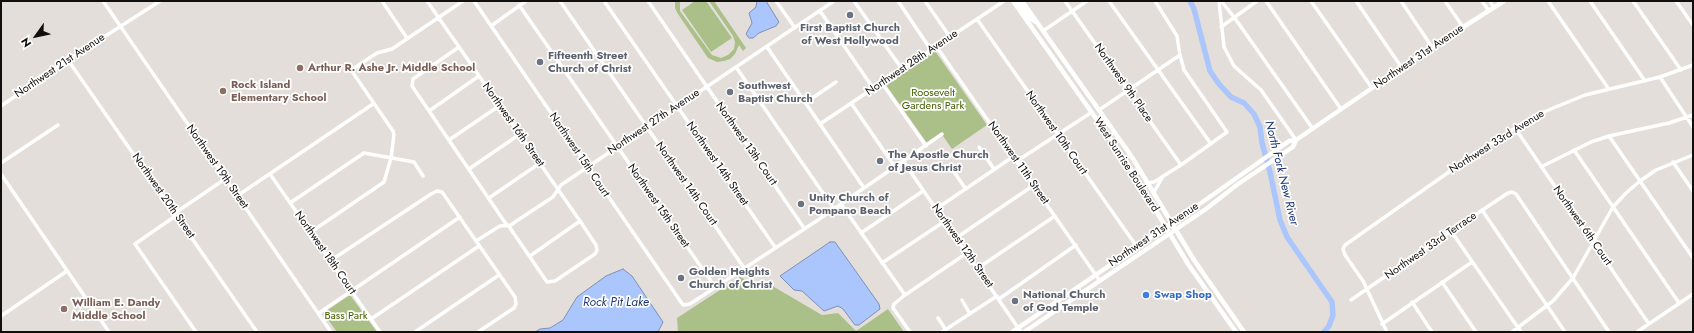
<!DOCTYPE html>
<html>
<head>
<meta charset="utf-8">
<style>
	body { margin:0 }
	#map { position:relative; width:1694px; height:333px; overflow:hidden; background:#e4deda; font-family:Jost,sans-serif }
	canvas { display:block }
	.frame { position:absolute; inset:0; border:2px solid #110f0e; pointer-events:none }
	.north { position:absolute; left:16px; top:16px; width:40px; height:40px; -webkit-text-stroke:3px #fff; paint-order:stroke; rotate:237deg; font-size:11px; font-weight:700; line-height:16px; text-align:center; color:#110f0e }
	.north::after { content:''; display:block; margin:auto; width:14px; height:18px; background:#110f0e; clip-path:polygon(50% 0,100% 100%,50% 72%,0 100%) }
</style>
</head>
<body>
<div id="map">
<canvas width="1694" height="333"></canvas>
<div class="frame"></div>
<div class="north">N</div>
</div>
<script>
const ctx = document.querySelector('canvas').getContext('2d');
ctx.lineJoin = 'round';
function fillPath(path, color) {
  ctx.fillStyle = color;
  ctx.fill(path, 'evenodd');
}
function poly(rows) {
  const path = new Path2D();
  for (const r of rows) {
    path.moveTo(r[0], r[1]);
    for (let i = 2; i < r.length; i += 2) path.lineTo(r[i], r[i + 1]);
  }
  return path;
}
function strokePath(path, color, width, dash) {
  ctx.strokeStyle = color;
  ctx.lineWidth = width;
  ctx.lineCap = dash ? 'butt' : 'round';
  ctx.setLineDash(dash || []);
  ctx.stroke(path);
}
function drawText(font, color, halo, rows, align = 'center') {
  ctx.font = font + ' Jost,sans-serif';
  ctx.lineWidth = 3.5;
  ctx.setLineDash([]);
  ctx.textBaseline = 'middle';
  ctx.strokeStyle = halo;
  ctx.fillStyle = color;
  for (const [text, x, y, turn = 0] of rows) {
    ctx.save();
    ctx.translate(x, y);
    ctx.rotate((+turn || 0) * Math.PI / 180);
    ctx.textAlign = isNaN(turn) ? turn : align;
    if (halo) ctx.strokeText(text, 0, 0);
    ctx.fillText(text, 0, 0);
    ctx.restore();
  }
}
const green = poly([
	[675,1,680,1,680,11,712,55,721,58,728,55,734,49,735,42,733,36,709,1,714,1,746,48,743,51,739,45,735,54,730,59,724,61,717,62,708,58,678,14,675,8],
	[695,1,706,1,732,38,711,52,682,10],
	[935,51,987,125,952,149,941,133,927,143,886,85],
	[740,277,748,281,769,284,822,315,838,313,856,331,888,309,904,332,678,332,677,318],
	[350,295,377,332,337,332,323,313]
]);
const water = poly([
	[757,1,766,1,779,22,776,26,759,33,753,38,749,38,746,34,752,23,749,13,756,7,757,1],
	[830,242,835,242,879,304,880,309,859,325,855,325,843,309,838,306,824,311,802,291,794,290,780,276,830,242],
	[623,269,632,276,663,322,658,332,535,332,540,329,550,328,563,320,577,297,606,276,623,269]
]);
const river = poly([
	[1190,1,1194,9,1210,71,1219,84,1231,97,1244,103,1254,114,1260,127,1262,143,1270,172,1280,220,1287,237,1332,302,1333,315,1329,326,1324,332]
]);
const minor = poly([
	[103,1,331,332],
	[382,1,407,38],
	[427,1,580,221,596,245,597,250,595,254,555,281,547,282,508,225],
	[474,1,683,305,690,304,818,220,942,134],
	[560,1,744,268],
	[604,1,775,247],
	[648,1,804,228],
	[776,1,795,28],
	[854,1,902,69],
	[898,1,931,50],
	[925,1,950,37],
	[1065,1,1181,165],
	[1109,1,1211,144],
	[1219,1,1224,47,1234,66,1261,90,1296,140],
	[1221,1,1234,17,1313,129],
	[1266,1,1341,109],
	[1311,1,1372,88],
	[1356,1,1402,68],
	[1401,1,1432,47],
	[1445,1,1463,27],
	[1482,1,1489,11],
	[1490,1,1494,8],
	[1548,1,1608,88],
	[1590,1,1645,81],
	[1633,1,1681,70],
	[1676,1,1693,25],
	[519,5,715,287],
	[820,11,873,88],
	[977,19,1137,247],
	[491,26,526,1],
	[1221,27,1257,1],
	[1043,31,1087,1],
	[936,46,1100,281],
	[459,47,413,79,412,86,506,224],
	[767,47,864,188],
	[68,60,257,332],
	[736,67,834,209],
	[1660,77,1693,127],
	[882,83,926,146],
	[805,103,836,82],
	[851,103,895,167],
	[1,106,68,60,160,1],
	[1099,110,1180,55],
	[429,111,479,76],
	[820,124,1004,1],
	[1515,128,1649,324],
	[1609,136,1693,258],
	[449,140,499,106],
	[979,147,994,169],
	[1574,150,1679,303],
	[903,161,1021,332],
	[1017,161,1092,112],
	[1673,162,1693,191],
	[1,163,58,125],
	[950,166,965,188],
	[1541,167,1591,142,1609,136,1669,123,1693,115],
	[469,169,520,134],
	[1,174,109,332],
	[270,174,380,332],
	[1148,183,1154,182,1181,165,1227,132,1184,70,1180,55,1177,36,1155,1],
	[1154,192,1162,178],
	[237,196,373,104],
	[489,198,540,163],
	[290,203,364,153,414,162,423,176],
	[841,204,905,295],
	[936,209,1014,156],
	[1482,210,1565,332],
	[1451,231,1521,332],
	[311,232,384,182,391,158,394,135,393,131,351,70,377,53,392,49,463,1],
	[861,233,923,191],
	[956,238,1034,185],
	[476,241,500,226,511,225,515,222,553,197,561,185,834,1],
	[530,256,580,221],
	[330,261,431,194,437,191,442,192,515,297,516,304,514,308,478,332],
	[882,263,945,221],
	[978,268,1055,216],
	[1442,282,1476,332],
	[999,299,1076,245],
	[962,300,970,314],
	[1351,300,1451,231,1508,193,1512,192,1516,194,1609,332],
	[1412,302,1432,332],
	[319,313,460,217],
	[1,316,67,271],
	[938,318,946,330],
	[371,319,479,246],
	[1382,324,1472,262],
	[196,332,135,244,174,217,178,211,225,179],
	[415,332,499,275],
	[910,332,893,308,894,304,905,295,967,253],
	[942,332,997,296],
	[1387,332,1363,281,1345,255,1343,249,1345,245,1476,153,1534,116,1585,95,1660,77,1693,65],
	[1512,332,1553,301,1573,278,1613,207,1626,193,1640,181,1656,170,1693,155],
	[1637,332,1693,294]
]);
const major = poly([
	[1013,1,1126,161,1188,264,1236,332],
	[1018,1,1031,19,1036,22],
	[1022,1,1132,157,1194,260,1244,332],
	[1012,332,1204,201,1289,141,1296,140,1432,47,1504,1],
	[1024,332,1206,209,1238,184,1293,147,1296,140]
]);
const markers = [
	[850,15,4,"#6b7280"],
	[540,62,4,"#6b7280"],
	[300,68,4,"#8d6e63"],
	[223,91,4,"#8d6e63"],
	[730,92,4,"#6b7280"],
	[880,161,4,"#6b7280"],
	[801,204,4,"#6b7280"],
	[681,278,4,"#6b7280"],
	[1146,295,4,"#3f7fe0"],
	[1015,301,4,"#6b7280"],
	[64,309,4,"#8d6e63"]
];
const worshipNames = [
	["First Baptist Church",850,28,"center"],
	["of West Hollywood",850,41,"center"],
	["Fifteenth Street",548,56],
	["Church of Christ",548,69],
	["Southwest",738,86],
	["Baptist Church",738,99],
	["The Apostle Church",888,155],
	["of Jesus Christ",888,168],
	["Unity Church of",809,198],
	["Pompano Beach",809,211],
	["Golden Heights",689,272],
	["Church of Christ",689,285],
	["National Church",1023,295],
	["of God Temple",1023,308]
];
const streetNames = [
	["Northwest 31st Avenue",1419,57,-34],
	["Northwest 28th Avenue",912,63,-34],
	["Northwest 21st Avenue",60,66,-34],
	["Northwest 9th Place",1123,83,55],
	["Northwest 27th Avenue",654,122,-34],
	["Northwest 16th Street",513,125,55],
	["Northwest 10th Court",1056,133,55],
	["Northwest 33rd Avenue",1497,142,-32],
	["Northwest 13th Court",746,144,55],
	["Northwest 15th Court",579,155,56],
	["Northwest 11th Street",1018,163,55],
	["Northwest 14th Street",717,164,55],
	["West Sunrise Boulevard",1126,165,57],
	["Northwest 19th Street",217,167,55],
	["Northwest 14th Court",686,184,55],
	["Northwest 20th Street",163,196,55],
	["Northwest 15th Street",658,206,55],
	["Northwest 6th Court",1582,226,55],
	["Northwest 31st Avenue",1154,235,-34],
	["Northwest 12th Street",962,246,55],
	["Northwest 33rd Terrace",1431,246,-35],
	["Northwest 18th Court",325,253,55]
];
const educationNames = [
	["Arthur R. Ashe Jr. Middle School",308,68],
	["Rock Island",231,85],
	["Elementary School",231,98],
	["William E. Dandy",72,303],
	["Middle School",72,316]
];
const parkNames = [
	["Roosevelt",933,93],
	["Gardens Park",933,106],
	["Bass Park",346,316]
];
const shopNames = [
	["Swap Shop",1154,295]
];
const waterNames = [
	["North Fork New River",1281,173,76],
	["Rock Pit Lake",616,303]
];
fillPath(green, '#abc088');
fillPath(water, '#abc6fc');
strokePath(water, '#7d8fb5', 1);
strokePath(river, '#abc6fc', 5.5);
strokePath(minor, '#fff', 3.5);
strokePath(major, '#fff', 4.5);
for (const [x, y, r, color] of markers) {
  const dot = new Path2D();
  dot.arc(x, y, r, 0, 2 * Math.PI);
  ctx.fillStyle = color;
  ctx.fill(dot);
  strokePath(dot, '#fff', 1.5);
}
drawText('bold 11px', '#5b616d', '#fff', worshipNames, 'left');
drawText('11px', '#110f0e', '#fff', streetNames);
drawText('bold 11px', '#785e54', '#fff', educationNames, 'left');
drawText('11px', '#445d00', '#fff', parkNames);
drawText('bold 11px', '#366cbe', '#fff', shopNames, 'left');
drawText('italic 12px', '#1d3776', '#fff', waterNames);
</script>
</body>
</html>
